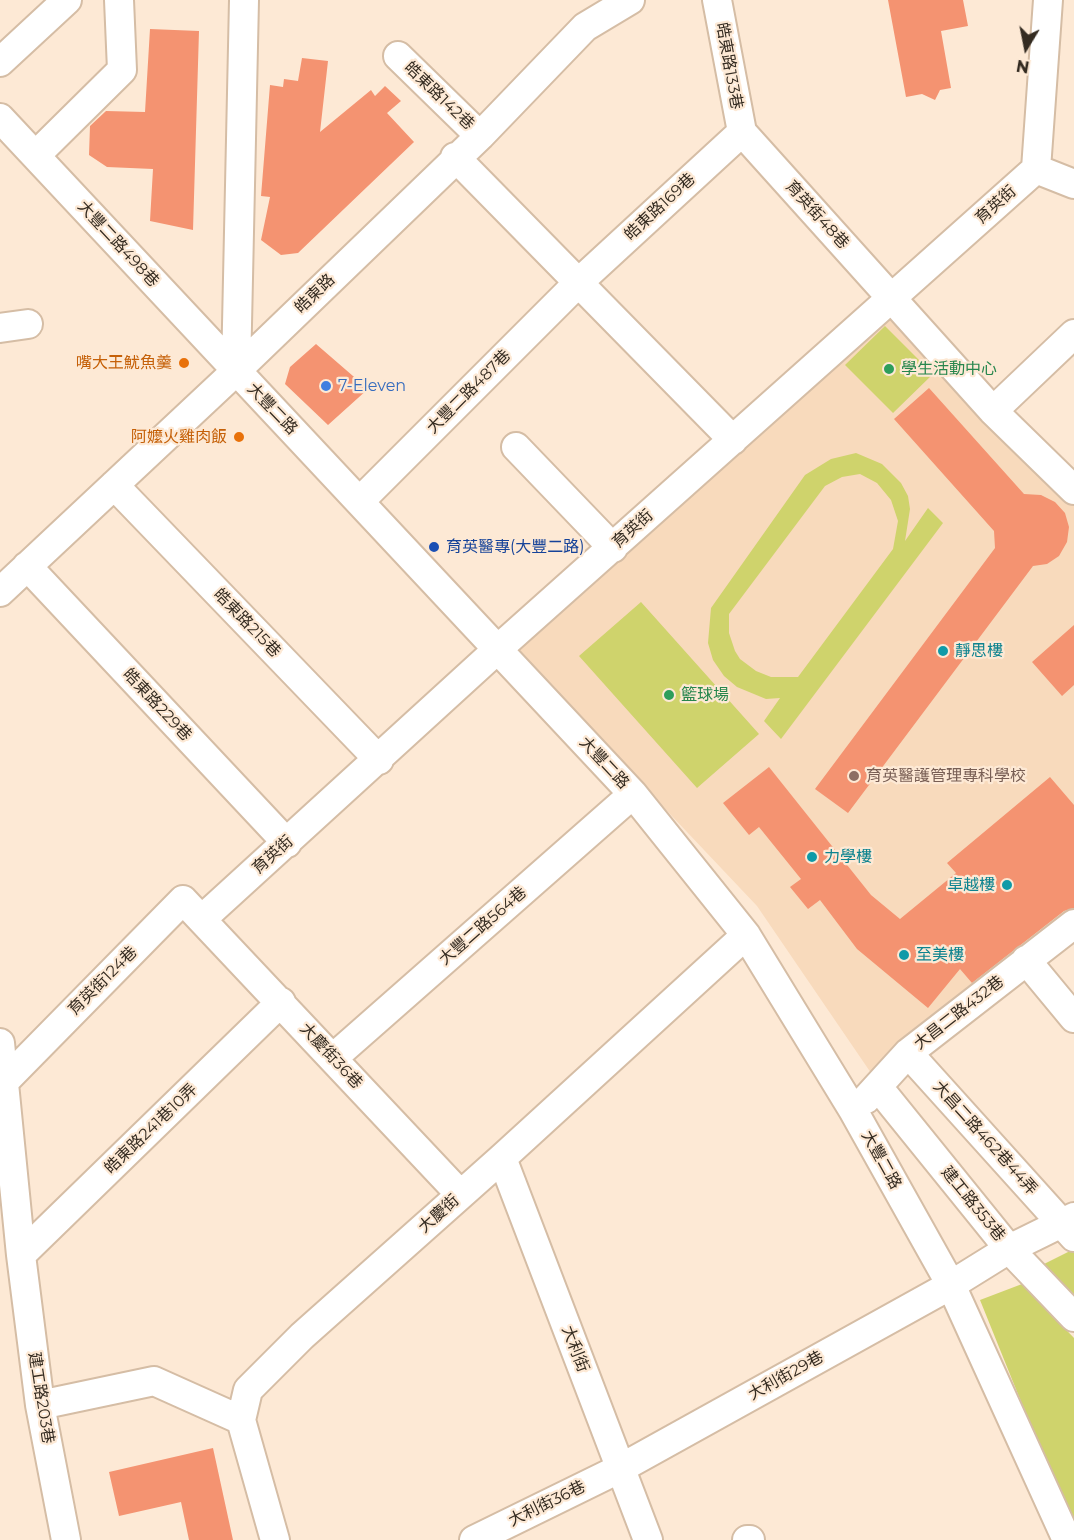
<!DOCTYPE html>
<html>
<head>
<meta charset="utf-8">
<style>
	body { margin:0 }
	#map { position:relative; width:1074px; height:1540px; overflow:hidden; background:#fde9d5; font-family:Montserrat,sans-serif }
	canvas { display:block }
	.north { position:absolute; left:996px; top:18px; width:60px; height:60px; -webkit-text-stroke:4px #fde9d5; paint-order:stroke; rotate:190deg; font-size:16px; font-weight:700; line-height:24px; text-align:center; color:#342b21 }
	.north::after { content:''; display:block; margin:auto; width:21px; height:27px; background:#342b21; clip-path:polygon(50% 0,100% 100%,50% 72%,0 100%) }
</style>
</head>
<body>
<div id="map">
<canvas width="1074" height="1540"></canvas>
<div class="north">N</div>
</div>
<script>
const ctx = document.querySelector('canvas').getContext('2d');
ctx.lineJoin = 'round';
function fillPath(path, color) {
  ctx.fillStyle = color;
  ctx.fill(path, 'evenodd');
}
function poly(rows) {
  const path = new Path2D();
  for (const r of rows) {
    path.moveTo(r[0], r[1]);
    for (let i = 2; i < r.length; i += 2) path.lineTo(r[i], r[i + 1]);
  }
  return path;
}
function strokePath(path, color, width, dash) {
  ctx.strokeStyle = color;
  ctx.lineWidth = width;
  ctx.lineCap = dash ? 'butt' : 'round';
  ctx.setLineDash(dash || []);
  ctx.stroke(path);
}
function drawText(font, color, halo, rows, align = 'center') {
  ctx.font = font + ' Montserrat,"Noto Sans TC",sans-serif';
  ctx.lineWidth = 4.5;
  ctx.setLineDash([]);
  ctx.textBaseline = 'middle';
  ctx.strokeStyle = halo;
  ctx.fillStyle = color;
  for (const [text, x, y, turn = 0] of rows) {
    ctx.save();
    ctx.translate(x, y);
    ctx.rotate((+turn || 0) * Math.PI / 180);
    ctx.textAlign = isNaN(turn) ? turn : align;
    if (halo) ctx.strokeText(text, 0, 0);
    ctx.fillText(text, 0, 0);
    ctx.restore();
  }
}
const built = poly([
	[893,308,1074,503,1074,918,871,1073,757,906,512,647]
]);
const green = poly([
	[885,326,933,374,893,413,845,365],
	[856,453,882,464,901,483,908,496,910,509,905,541,928,508,943,523,781,739,764,721,780,698,766,699,737,687,724,676,713,660,708,643,711,608,805,475,831,459],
	[860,474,877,483,891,500,898,521,893,549,798,677,771,677,756,671,740,659,735,651,729,633,729,614,825,486,842,477],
	[641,602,759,734,697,788,579,656],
	[1072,1250,1074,1253,1074,1304,1038,1267],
	[1022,1284,1074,1338,1074,1533,980,1300]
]);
const building = poly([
	[888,0,963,0,968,26,941,31,951,88,940,90,935,100,922,94,906,97],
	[150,29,199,31,193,230,150,221,153,169,107,167,89,155,90,126,106,111,145,112],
	[302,58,328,61,320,132,371,90,375,96,385,86,401,101,387,113,414,142,298,253,281,255,261,240,270,197,261,196,270,85,283,87,284,79,298,81],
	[316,344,368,389,328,425,285,384,290,367],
	[929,388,1024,494,1041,495,1055,502,1065,513,1069,527,1067,542,1059,556,1047,564,1033,566,848,813,815,789,995,548,994,531,894,419],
	[1074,625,1074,685,1062,696,1032,662],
	[769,767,871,895,900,919,956,873,947,863,1050,777,1074,805,1074,908,1064,911,972,983,960,969,928,1008,857,949,820,900,808,909,790,887,801,879,759,827,749,835,723,803],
	[213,1448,233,1540,189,1540,181,1502,119,1516,109,1472]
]);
const minor = poly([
	[717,0,742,132],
	[398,56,480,136],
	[0,62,67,0],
	[0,118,633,794,746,935,853,1110,951,1285,1067,1540],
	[742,132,993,411,1074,490],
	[36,155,122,70,119,0],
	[455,157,733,440],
	[1036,169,1048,0],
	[0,328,28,324],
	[236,371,244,0],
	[993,411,1074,334],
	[516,447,613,548],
	[114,485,379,760],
	[360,501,578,283,742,132],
	[27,566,287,843],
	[0,592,236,371,480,136,585,27,630,0],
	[202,919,499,648,1036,169,1074,184],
	[1026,960,1074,1018],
	[0,1043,21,1255,40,1405,66,1540],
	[908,1053,1074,1237],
	[333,1058,633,794],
	[4,1082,183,900,460,1194],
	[878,1087,1009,1249,1074,1317],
	[866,1099,908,1053,1074,924],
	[502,1158,648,1540],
	[21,1255,281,1002],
	[40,1405,154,1381,241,1420],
	[275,1540,241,1420,248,1390,302,1336,502,1158,746,935],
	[474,1540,621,1468,951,1285,1009,1249,1074,1217],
	[747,1540,750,1540]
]);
const markers = [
	[184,363,6,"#e8710a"],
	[889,369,6,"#2e9e5b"],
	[326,386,6,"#3f7fe0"],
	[239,437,6,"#e8710a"],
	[434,547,6,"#1a4fb4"],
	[943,651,6,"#0f9aa8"],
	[669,695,6,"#2e9e5b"],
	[854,776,6,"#8d6e63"],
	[812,857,6,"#0f9aa8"],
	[1007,885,6,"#0f9aa8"],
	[904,955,6,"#0f9aa8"]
];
const streetNames = [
	["皓東路133巷",729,66,80],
	["皓東路142巷",439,96,44],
	["育英街",996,205,-42],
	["皓東路169巷",660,207,-43],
	["育英街48巷",817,215,48],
	["大豐二路498巷",118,244,47],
	["皓東路",315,294,-44],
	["大豐二路487巷",469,392,-45],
	["大豐二路",272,409,46],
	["育英街",633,529,-42],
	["皓東路215巷",247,623,46],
	["皓東路229巷",157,705,47],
	["大豐二路",604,763,47],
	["育英街",273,855,-42],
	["大豐二路564巷",483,926,-41],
	["育英街124巷",103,981,-45],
	["大昌二路432巷",959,1013,-38],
	["大慶街36巷",331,1056,47],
	["皓東路241巷10弄",151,1129,-44],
	["大昌二路462巷44弄",985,1138,48],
	["大豐二路",881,1160,61],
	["建工路353巷",973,1204,51],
	["大慶街",439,1214,-42],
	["大利街",575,1349,69],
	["大利街29巷",786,1376,-29],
	["建工路203巷",41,1398,81],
	["大利街36巷",547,1504,-26]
];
const foodNames = [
	["嘴大王魷魚羹",172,363],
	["阿嬤火雞肉飯",227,437]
];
const leisureNames = [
	["學生活動中心",901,369],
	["籃球場",681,695]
];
const shopNames = [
	["7-Eleven",338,386]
];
const transitNames = [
	["育英醫專(大豐二路)",446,547]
];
const cultureNames = [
	["靜思樓",955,651],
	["力學樓",824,857],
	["卓越樓",995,885,"right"],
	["至美樓",916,955]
];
const educationNames = [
	["育英醫護管理專科學校",866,776]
];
fillPath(built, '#f8dabc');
fillPath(green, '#cfd36c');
fillPath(building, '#f49371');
strokePath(minor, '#d5bda5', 32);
strokePath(minor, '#fff', 28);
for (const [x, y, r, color] of markers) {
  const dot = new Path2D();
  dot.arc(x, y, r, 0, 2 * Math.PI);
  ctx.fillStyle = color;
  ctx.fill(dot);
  strokePath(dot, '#fde9d5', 2);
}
drawText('16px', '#342b21', '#fde9d5', streetNames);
drawText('16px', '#c56008', '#fde9d5', foodNames, 'right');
drawText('16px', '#27864d', '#fde9d5', leisureNames, 'left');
drawText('16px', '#366cbe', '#fde9d5', shopNames, 'left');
drawText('16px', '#164399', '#fde9d5', transitNames, 'left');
drawText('16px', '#0d838f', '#fde9d5', cultureNames, 'left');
drawText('16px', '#785e54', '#fde9d5', educationNames, 'left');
</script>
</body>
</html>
